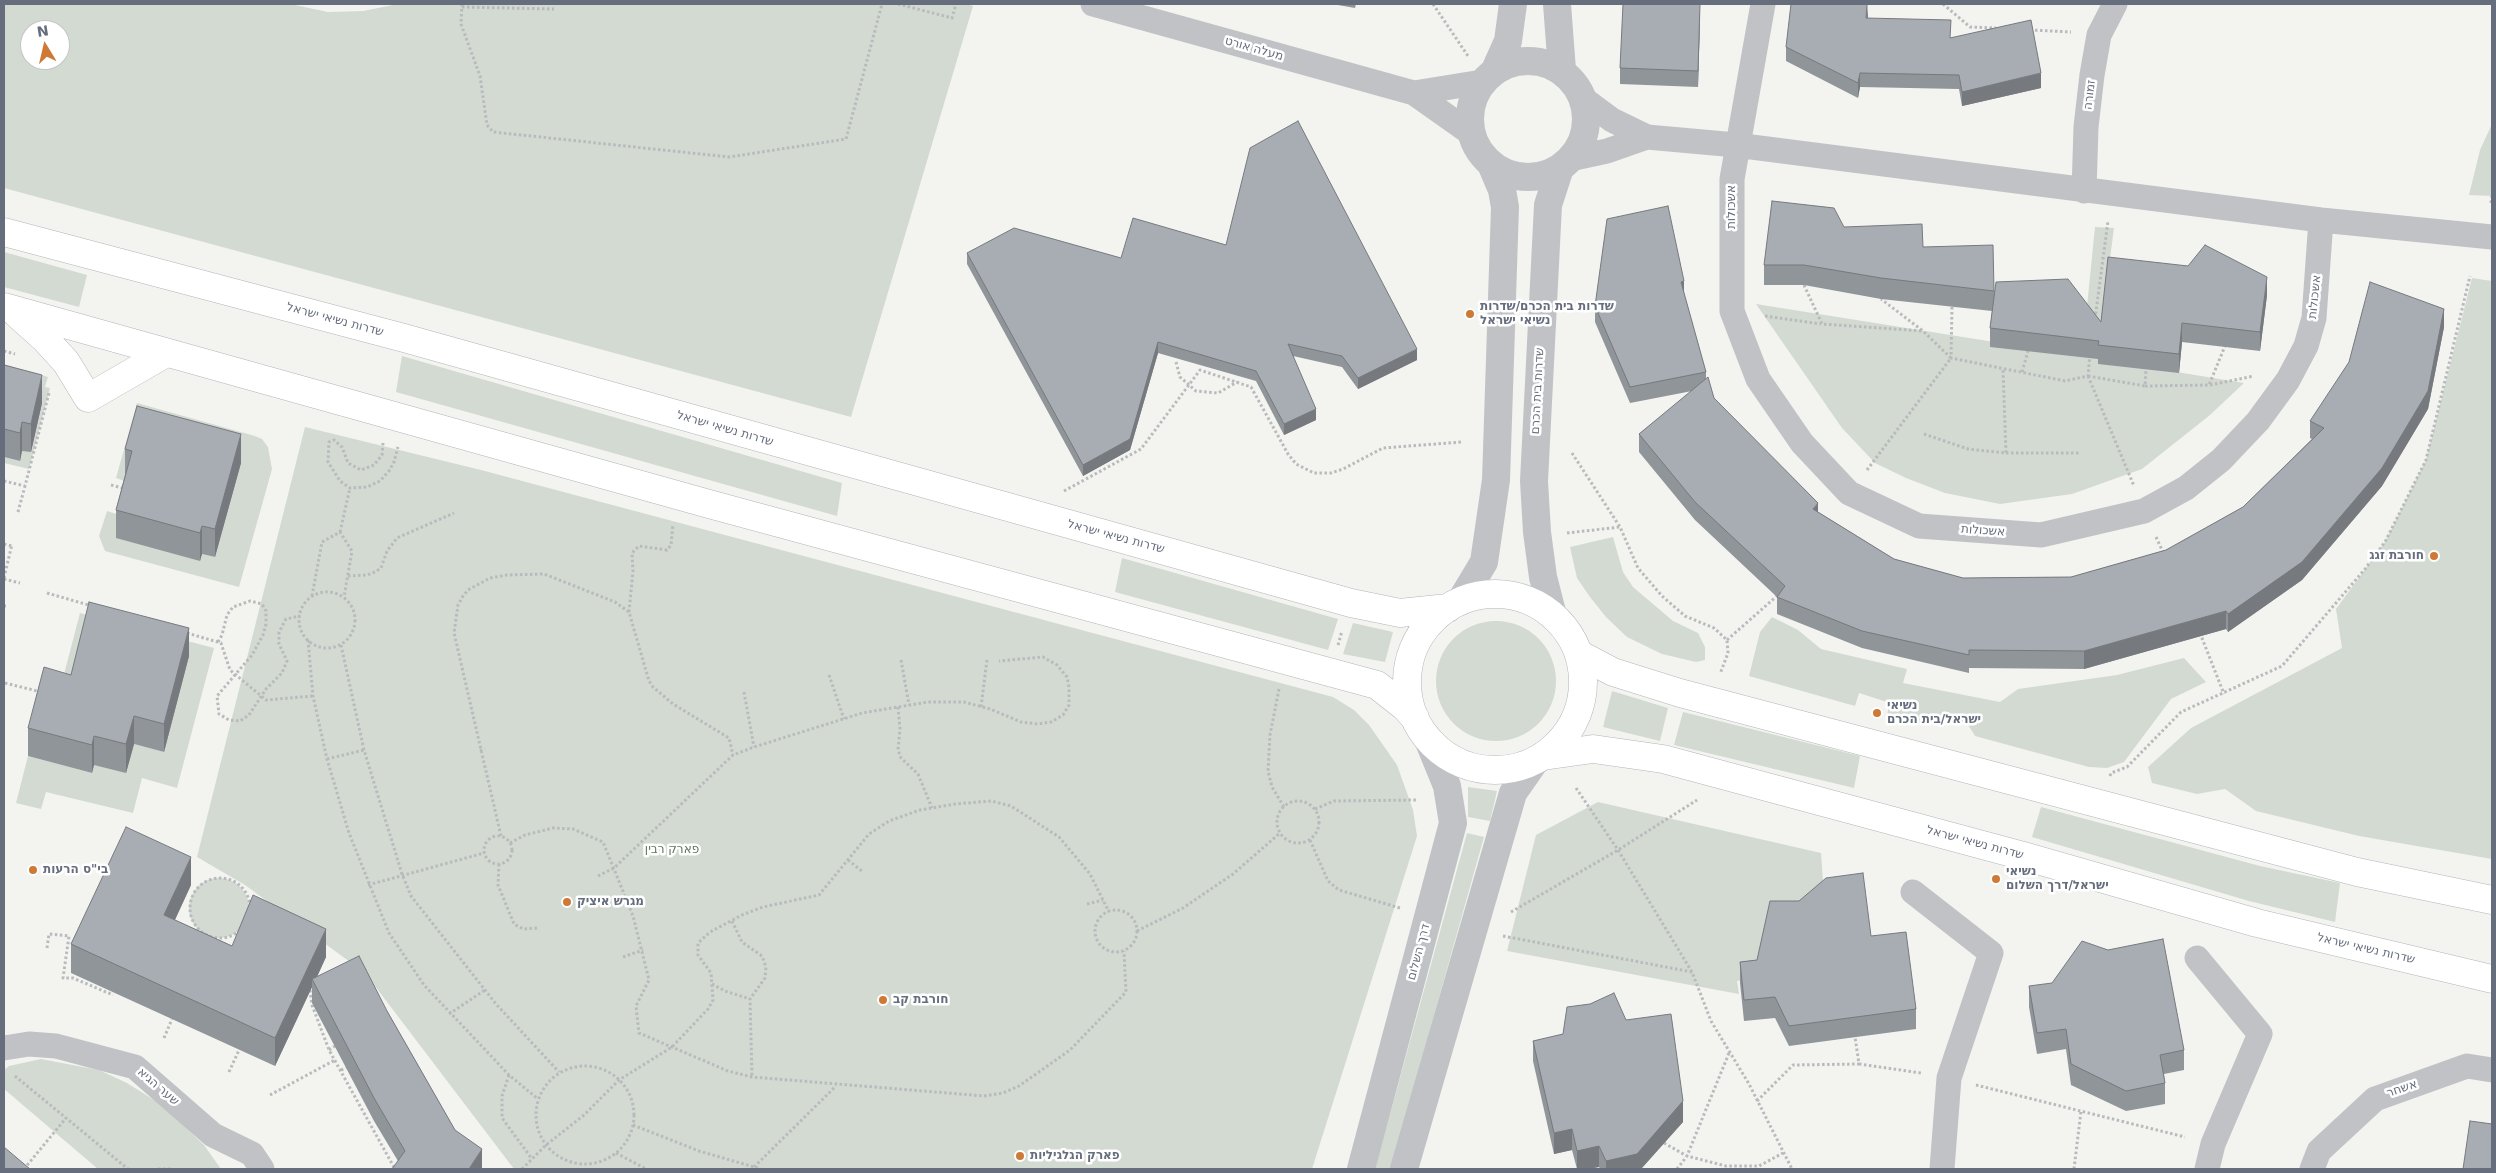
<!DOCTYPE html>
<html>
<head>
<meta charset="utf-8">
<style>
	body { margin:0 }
	#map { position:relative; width:2496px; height:1173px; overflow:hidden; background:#f3f4f0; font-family:"DejaVu Sans",sans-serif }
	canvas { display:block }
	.frame { position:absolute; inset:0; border:5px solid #666e7e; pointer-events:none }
	.north { position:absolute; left:20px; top:20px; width:50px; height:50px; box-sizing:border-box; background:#fff; border:1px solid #c2c5cb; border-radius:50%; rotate:351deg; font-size:14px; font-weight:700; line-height:20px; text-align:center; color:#666e7e }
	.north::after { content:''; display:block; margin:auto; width:18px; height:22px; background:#ce7a36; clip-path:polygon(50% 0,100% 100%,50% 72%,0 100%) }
</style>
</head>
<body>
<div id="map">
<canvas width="2496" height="1173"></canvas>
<div class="frame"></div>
<div class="north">N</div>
</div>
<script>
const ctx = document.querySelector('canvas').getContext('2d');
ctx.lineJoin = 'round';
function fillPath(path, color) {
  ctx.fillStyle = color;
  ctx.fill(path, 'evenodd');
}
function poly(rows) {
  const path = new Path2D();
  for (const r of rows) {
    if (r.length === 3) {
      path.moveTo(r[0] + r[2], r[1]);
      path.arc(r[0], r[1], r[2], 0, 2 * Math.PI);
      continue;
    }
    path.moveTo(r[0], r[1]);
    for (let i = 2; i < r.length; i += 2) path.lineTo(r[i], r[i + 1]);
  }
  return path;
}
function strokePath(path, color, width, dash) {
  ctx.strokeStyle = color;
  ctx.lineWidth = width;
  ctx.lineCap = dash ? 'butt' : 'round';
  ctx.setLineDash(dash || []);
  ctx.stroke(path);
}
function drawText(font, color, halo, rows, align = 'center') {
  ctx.font = font + ' "DejaVu Sans","Noto Sans Hebrew",sans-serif';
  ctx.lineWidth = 5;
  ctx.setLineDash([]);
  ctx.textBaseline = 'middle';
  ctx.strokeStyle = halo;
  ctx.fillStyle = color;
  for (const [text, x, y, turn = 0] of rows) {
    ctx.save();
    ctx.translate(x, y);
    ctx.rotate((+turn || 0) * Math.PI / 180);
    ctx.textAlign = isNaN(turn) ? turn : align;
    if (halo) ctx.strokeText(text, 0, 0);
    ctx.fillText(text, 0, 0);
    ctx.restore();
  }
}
const green = poly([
	[6,4,290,4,328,12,363,11,398,4,966,4,973,6,851,417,4,188,4,7],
	[30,30,60,30,60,60,30,60],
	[2492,124,2492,196,2469,195,2480,150],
	[2095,227,2114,228,2097,359,2244,383,2210,415,2142,469,2072,494,2000,504,1945,493,1906,478,1875,463,1842,428,1756,304,2082,356],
	[4,252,87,275,79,307,4,287],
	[2472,278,2492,281,2492,859,2359,836,2256,811,2225,789,2197,794,2152,783,2148,767,2191,728,2342,648,2336,609,2385,542,2426,460],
	[402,356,842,483,837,516,396,392],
	[4,364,48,377,45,387,50,388,29,469,4,463,4,457,20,461,22,451,4,394],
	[137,403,255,436,262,439,268,447,272,469,239,587,105,551,99,536,107,511,122,516,200,561,202,554,215,557,241,463,131,483,116,478],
	[305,427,481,470,1333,697,1354,710,1369,725,1397,765,1413,810,1417,836,1312,1169,514,1169,365,973,245,885,197,857],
	[1613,537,1623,572,1633,587,1673,621,1698,633,1705,647,1705,660,1696,662,1662,654,1627,637,1606,617,1590,597,1577,578,1570,547],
	[1122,558,1338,619,1328,650,1115,592],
	[80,613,214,648,177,788,142,778,133,813,46,792,41,809,16,803,28,756,92,773,94,765,134,744,164,752,76,682,63,678],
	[1772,617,1798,630,1821,649,1907,669,1903,683,2000,702,2018,689,2117,675,2184,658,2206,682,2171,699,2124,762,2107,768,2089,767,1975,736,1967,723,1944,716,1923,724,1887,715,1890,703,1859,693,1855,706,1749,676,1760,632],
	[1496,681,60],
	[1353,623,1393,632,1385,662,1343,654],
	[1612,691,1668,708,1660,741,1603,727],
	[1683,712,1860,756,1854,788,1674,745],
	[1468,787,1497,791,1490,821,1468,817],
	[1598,802,1821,853,1824,896,1755,979,1737,981,1739,994,1507,951,1536,835],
	[2041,807,2260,866,2340,883,2335,922,2249,901,2032,837],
	[1467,833,1484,837,1391,1169,1375,1169],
	[219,908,30],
	[41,1059,99,1070,127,1083,162,1105,204,1145,221,1169,98,1169,4,1089,4,1070,9,1066]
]);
const path = poly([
	[462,4,461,24,480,76,487,125,493,132,729,157,846,139,882,4],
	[898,4,952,18,956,4],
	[1433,4,1468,56],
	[1943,4,1970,27,1996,28],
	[462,7,554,9],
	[2030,30,2071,32],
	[2491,203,2492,196],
	[1804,285,1822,324,1923,331],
	[1952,307,1951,358,2065,381,2088,376,2090,354],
	[1765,316,1821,324],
	[2095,319,2108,221],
	[4,351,15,354],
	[1176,362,1180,377,1196,391,1218,393,1237,382],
	[2022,372,2028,351],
	[2088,376,2134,486],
	[2088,376,2145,386,2146,369],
	[2210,385,2254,376],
	[2145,386,2209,385,2225,346],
	[1924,434,1968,449,2006,453,2003,369],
	[383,443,382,455,374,465,361,470,348,463,342,447,334,440,329,442,328,462,340,481,350,488,367,487,380,481,389,471,394,462,398,447],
	[1572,453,1620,527,1638,568,1662,596,1685,616,1714,628,1727,640,1728,653,1720,674],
	[2006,453,2081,453],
	[1867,470,1951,358,1923,331,1881,299],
	[4,481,25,486,49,393],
	[111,485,126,489],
	[1064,491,1141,449,1200,370,1251,387,1288,454,1296,464,1314,473,1331,473,1343,469,1383,448,1462,442],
	[18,512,25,486],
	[340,532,350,488],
	[1567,533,1620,527],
	[2156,537,2164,554],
	[4,544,12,546],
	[348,576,367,575,375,572,381,568,387,551,397,538,454,513],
	[4,578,12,544],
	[4,579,20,583],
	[327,620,28],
	[47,593,92,606],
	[312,596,322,542,340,532,352,551,344,597],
	[4,606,6,606],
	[629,612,633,571,632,553,639,546,667,550,671,545,673,524],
	[187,633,221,643,230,670,266,700,313,696],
	[2200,633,2224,694],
	[308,640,313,696,327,759,349,833,389,933,424,985,509,1075,538,1099],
	[1727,640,1778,595],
	[218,642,222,635,227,615,233,607,250,601,262,604,266,611,266,624,263,635,252,655,217,696,219,714,229,720,240,721,249,715,266,689,282,673,287,661,279,644,279,632,286,619,300,616],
	[341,645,364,750,402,874,411,896,496,1004,559,1072],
	[1338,645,1342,631],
	[901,660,909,705],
	[829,675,844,719],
	[5,683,41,692],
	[1279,689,1270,735,1268,771,1272,787,1284,807],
	[744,692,754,747],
	[898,707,900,729,898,750,901,758,918,774,932,808],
	[981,707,987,660],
	[480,751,485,749],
	[327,759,364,750],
	[2110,776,2111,773,2127,767,2181,712,2282,666,2365,569,2385,542,2426,460,2470,276],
	[1576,788,1618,850,1692,972,1711,1021,1749,1084,1792,1169],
	[1298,822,21],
	[1315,809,1334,801,1418,800],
	[498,850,14],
	[501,836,454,633,458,605,463,596,468,590,490,578,507,575,544,574,615,602,629,612,649,681,653,687,673,704,729,738,733,755],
	[1310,840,1328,881,1339,890,1400,908],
	[510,843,525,835,553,828,573,829,603,842,633,916,649,980,636,1006,639,1033,728,1071,752,1077,984,1096,1003,1093,1019,1086,1070,1050,1126,992,1124,951],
	[848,860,863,872],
	[499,864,498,885,514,924,523,929,537,928],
	[598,876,614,868,733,755,754,747,862,713,928,702,964,702,990,709,1021,722,1038,724,1051,722,1063,715,1069,705,1069,687,1067,677,1057,665,1043,657,999,661],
	[220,908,30],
	[368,885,484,853],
	[1087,904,1103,900],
	[1116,931,21],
	[1511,912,1618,850,1697,800],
	[732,921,742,942,762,956,766,967,765,978,750,999,752,1077],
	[1137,931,1183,908,1233,874,1280,833],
	[1503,936,1692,972],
	[47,948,49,934,69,936,63,978,73,978,113,995],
	[623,957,643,950],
	[712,984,725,991,750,999],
	[310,990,312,1005,329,1050,395,1169],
	[449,1014,485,990],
	[164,1038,172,1019],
	[329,1050,335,1046],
	[1859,1064,1921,1073],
	[585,1115,49],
	[341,1070,346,1068],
	[229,1072,239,1050],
	[509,1075,502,1096,502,1118,532,1159],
	[15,1076,128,1169],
	[1976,1085,2185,1137],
	[270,1095,335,1060],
	[1757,1101,1793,1065,1859,1064,1855,1037],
	[633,1125,699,1151,761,1169],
	[1664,1143,1687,1156,1726,1166,1759,1166,1783,1153],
	[616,1153,646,1169],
	[754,1167,836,1086],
	[24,1169,66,1118],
	[158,1169,173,1169],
	[522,1169,546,1145,584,1115,619,1080,672,1047,708,1009,713,1000,711,973,698,955,698,943,710,932,742,915,763,907,819,895,869,834,889,821,920,810,955,804,991,801,1011,806,1059,837,1090,874,1109,912],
	[1677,1169,1687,1156,1729,1053],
	[2074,1169,2081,1111]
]);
const minor = poly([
	[1093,4,1414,93,1472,134],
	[1763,4,1732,179,1732,311,1758,379,1802,443,1849,493,1919,526,2041,535,2144,511,2186,488,2221,460,2258,421,2288,380,2306,346,2314,318,2321,220],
	[1414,93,1482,82],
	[1585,100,1612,120,1647,137,1736,145,2321,220,2492,237],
	[1570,159,1607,151,1647,137],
	[2084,191,2086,127,2092,75,2099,35,2115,4],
	[1913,892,1991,953,1949,1078,1942,1169],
	[2197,958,2260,1034,2213,1144,2207,1169],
	[4,1048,29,1044,56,1046,135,1067,213,1135,252,1154,262,1169],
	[2312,1169,2319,1151,2375,1099,2467,1066,2492,1070]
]);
const tertiary = poly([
	[1557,4,1562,70],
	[1528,119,58],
	[1495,70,1508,41,1513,4],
	[1460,602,1484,562,1496,480,1505,207,1502,190,1491,164],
	[1553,616,1543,577,1537,532,1534,481,1548,205,1560,168],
	[1361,1169,1453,823,1447,786,1427,737],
	[1404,1169,1513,793,1536,760]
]);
const secondary = poly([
	[4,232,404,338,1351,603,1400,613,1448,608],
	[4,307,709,504,1377,685,1405,707,1415,718],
	[17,314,45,339,66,362,88,398,166,353],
	[1495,682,88],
	[1579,654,1613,672,1680,693,2357,872,2492,900],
	[1543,756,1593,749,1663,759,2027,857,2257,923,2492,979]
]);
const wall = poly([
	[1332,4,1356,4,1355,8],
	[1700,17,1698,87,1620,84,1620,68],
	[1867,18,1951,38,2041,88,1962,106,1959,89,1860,87,1858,98,1786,61,1786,47],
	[1844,227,1923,247,1994,291,2101,322,2267,295,2260,351,2182,342,2179,373,2098,364,2098,359,1990,347,1990,328,1992,311,1881,299,1804,285,1764,285,1764,265],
	[967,253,1417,360,1358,389,1342,367,1293,356,1316,420,1284,435,1256,381,1158,353,1130,450,1083,476,967,264],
	[1684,294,1706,372,1706,379,1714,398,1818,512,1894,559,1963,578,2071,577,2166,550,2243,507,2312,439,2310,438,2310,421,2444,327,2428,409,2382,486,2302,580,2228,632,2226,629,2084,669,1969,668,1969,673,1862,648,1777,614,1777,597,1695,520,1639,452,1639,434,1692,391,1630,403,1595,322,1595,306],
	[4,365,42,403,31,452,22,451,20,461,4,457],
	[125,449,241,463,215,557,202,554,200,561,116,538,116,510,125,475],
	[189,656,164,752,134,744,126,773,94,765,92,773,28,756,28,728,71,675],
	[191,885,175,920,232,946,326,957,317,977,387,1011,455,1130,482,1169,398,1161,374,1121,312,1003,312,987,275,1066,71,973,71,944],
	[1871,936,1916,1009,1916,1029,1789,1046,1775,1018,1744,1021,1740,983,1740,962,1757,960],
	[2029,986,2184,1050,2184,1070,2164,1074,2165,1083,2165,1104,2126,1111,2071,1085,2066,1049,2037,1054,2029,1007],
	[1626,1020,1683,1122,1641,1169,1600,1169,1599,1167,1588,1169,1577,1169,1572,1150,1554,1154,1533,1061,1533,1041]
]);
const shadedWall = poly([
	[1700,4,1700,17,1698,87,1698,71],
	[1867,4,1868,16,1866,33,1866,18],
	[1860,73,1860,87,1858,98,1858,83],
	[2041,73,2041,88,1962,106,1962,92],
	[2267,277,2267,295,2260,351,2260,332],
	[1684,281,1684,297,1681,282],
	[2444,309,2444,327,2428,409,2382,486,2302,580,2228,632,2228,614],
	[2182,323,2182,342,2179,373,2179,354],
	[1158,342,1158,353,1130,450,1083,476,1083,465],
	[1417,349,1417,360,1358,389,1358,378],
	[42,375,42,403,31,452,31,424],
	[1316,409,1316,420,1284,435,1284,424],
	[22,422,22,451,20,461,20,433],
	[241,434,241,463,215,557,215,529],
	[1818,503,1818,521,1813,509],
	[202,526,202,554,200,561,200,533],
	[2226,611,2226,629,2084,669,2084,651],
	[189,628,189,656,164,752,164,724],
	[134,716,134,744,126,773,126,744],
	[94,736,94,765,92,773,92,745],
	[191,857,191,885,164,943,164,915],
	[326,929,326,957,314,983,312,979,312,987,275,1066,275,1038],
	[1683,1101,1683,1122,1641,1169,1606,1169,1606,1161],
	[1572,1129,1572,1150,1554,1154,1554,1133],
	[1599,1146,1599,1167,1588,1169,1577,1169,1577,1151],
	[482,1149,482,1169,469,1169]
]);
const building = poly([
	[1623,4,1700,4,1698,71,1620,68,1623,4],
	[1791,4,1867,4,1866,18,1951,20,1950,38,2031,20,2041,73,1962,92,1959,75,1860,73,1858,83,1786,47,1791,4],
	[1298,121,1417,349,1358,378,1342,356,1288,344,1316,409,1284,424,1256,371,1158,342,1130,439,1083,465,967,253,1014,228,1121,258,1133,218,1226,245,1250,148,1298,121],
	[1772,201,1834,208,1844,227,1922,224,1923,247,1993,245,1994,291,1881,278,1804,265,1764,265,1772,201],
	[1668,206,1684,281,1681,282,1706,372,1630,387,1595,306,1607,219,1668,206],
	[2205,245,2267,277,2260,332,2182,323,2179,354,2098,345,2099,341,1990,328,1996,282,2068,279,2101,322,2108,257,2188,266,2205,245],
	[2370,282,2444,309,2428,391,2382,468,2302,562,2228,614,2226,611,2084,651,1969,650,1969,655,1862,631,1777,597,1785,586,1695,502,1639,434,1708,377,1714,398,1818,503,1813,509,1894,559,1963,578,2071,577,2166,550,2243,507,2324,428,2310,421,2349,362,2370,282],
	[4,365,42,375,31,424,22,422,20,433,4,429,4,365],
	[137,406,241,434,215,529,202,526,200,533,116,510,132,451,125,449,137,406],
	[89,602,189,628,164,724,134,716,126,744,94,736,92,745,28,728,44,667,71,675,89,602],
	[126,827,191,857,164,915,232,946,253,895,326,929,275,1038,71,944,126,827],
	[1863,873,1871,936,1906,932,1916,1009,1789,1026,1775,997,1744,1000,1740,962,1757,960,1770,901,1799,901,1826,878,1863,873],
	[2163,939,2184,1050,2160,1055,2165,1083,2126,1091,2071,1064,2066,1029,2037,1033,2029,986,2052,983,2082,941,2108,950,2163,939],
	[359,956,387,1011,455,1130,482,1149,469,1169,392,1169,405,1151,374,1098,312,979,359,956],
	[1614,993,1626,1020,1671,1014,1683,1101,1637,1154,1606,1161,1599,1146,1577,1151,1572,1129,1554,1133,1533,1041,1563,1034,1567,1007,1590,1004,1614,993],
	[2470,1121,2492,1124,2492,1169,2463,1169,2470,1121],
	[4,1147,30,1169,4,1169,4,1147]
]);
const markers = [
	[1470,314,5,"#ce7a36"],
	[2434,556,5,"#ce7a36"],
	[1877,713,5,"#ce7a36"],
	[33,870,5,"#ce7a36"],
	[1996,879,5,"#ce7a36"],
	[567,902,5,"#ce7a36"],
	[883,1000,5,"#ce7a36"],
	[1020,1156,5,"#ce7a36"]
];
const streetNames = [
	["מעלה אורט",1254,49,16],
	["זמורה",2090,95,-83],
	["אשכולות",1732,207,-90],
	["אשכולות",2315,297,-84],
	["שדרות נשיאי ישראל",335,320,15],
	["שדרות בית הכרם",1538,391,-87],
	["שדרות נשיאי ישראל",725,429,16],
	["אשכולות",1983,531,4],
	["שדרות נשיאי ישראל",1116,537,15],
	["שדרות נשיאי ישראל",1975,843,15],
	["שדרות נשיאי ישראל",2366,949,13],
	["דרך השלום",1419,952,-75],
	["שער הגיא",158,1087,41],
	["אשחר",2402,1089,-19]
];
const poiNames = [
	["שדרות בית הכרם/שדרות",1480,307],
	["נשיאי ישראל",1480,321],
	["חורבת זגג",2424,556,"right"],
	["נשיאי",1887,706],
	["ישראל/בית הכרם",1887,720],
	["בי\"ס הרעות",43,870],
	["נשיאי",2006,872],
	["ישראל/דרך השלום",2006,886],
	["מגרש איציק",577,902],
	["חורבת קב",893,1000],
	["פארק הגלגיליות",1030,1156]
];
const parkNames = [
	["פארק רבין",672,850]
];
fillPath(green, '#d3dad2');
strokePath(secondary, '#b2b5ba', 29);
strokePath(path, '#b9babd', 3, [2.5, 2.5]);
strokePath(minor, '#c0c2c5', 25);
strokePath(tertiary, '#c0c2c5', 28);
strokePath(secondary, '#fff', 28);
fillPath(wall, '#90959a');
fillPath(shadedWall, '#76797d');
fillPath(building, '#a8adb3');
strokePath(building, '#76797d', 1);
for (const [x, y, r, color] of markers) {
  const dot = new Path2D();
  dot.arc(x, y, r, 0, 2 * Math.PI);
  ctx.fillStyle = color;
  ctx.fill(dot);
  strokePath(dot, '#fff', 2);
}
drawText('12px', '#666e7e', '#fff', streetNames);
drawText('bold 12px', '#666e7e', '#fff', poiNames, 'left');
drawText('12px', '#647664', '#fff', parkNames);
</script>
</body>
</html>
